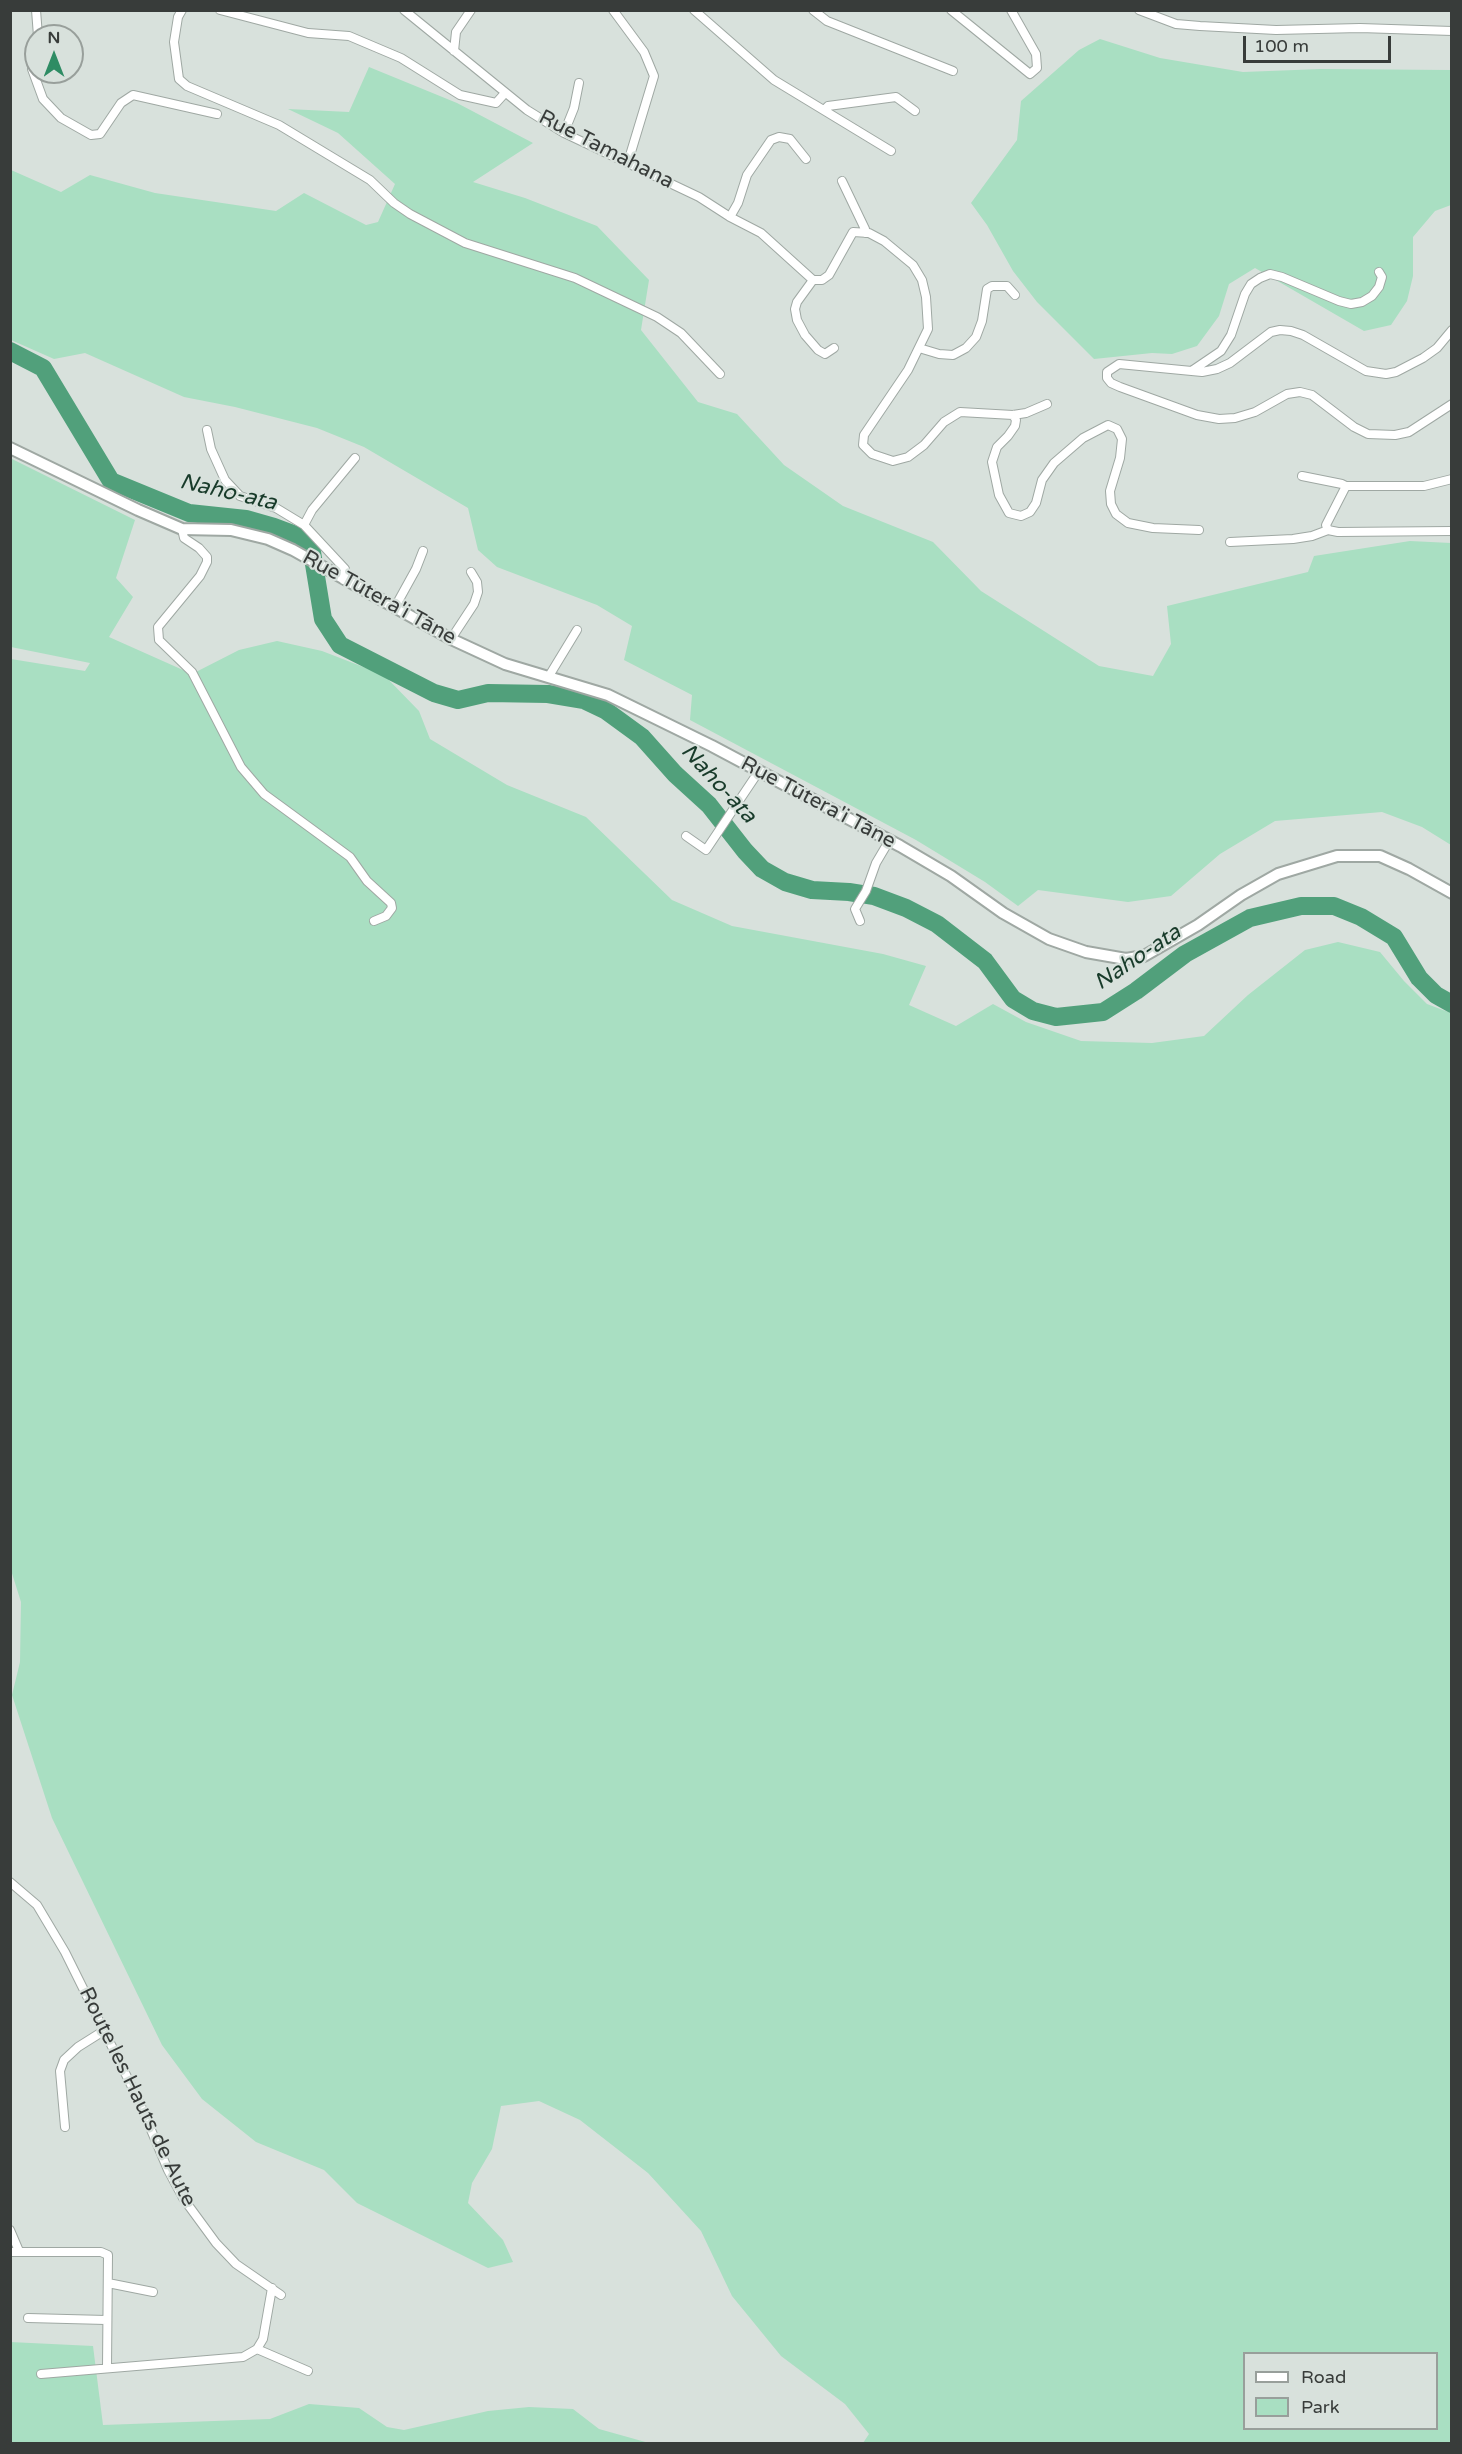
<!DOCTYPE html>
<html>
<head>
<meta charset="utf-8">
<style>
	body { margin:0 }
	#map { position:relative; width:1462px; height:2454px; overflow:hidden; background:#d8e1dc; font-family:"Varela Round",sans-serif }
	canvas { display:block }
	.frame { position:absolute; inset:0; border:12px solid #383c3a; pointer-events:none }
	.legend { position:absolute; left:1243px; top:2352px; width:195px; height:78px; box-sizing:border-box; background:#d8e1dc; border:2px solid #989f9b; margin:0; padding:8px 10px; list-style:none; font-size:18px; color:#383c3a }
	.legend li { display:flex; align-items:center; gap:12px; height:30px }
	.legend b { width:30px; border:2px solid #989f9b }
	.north { position:absolute; left:24px; top:24px; width:60px; height:60px; box-sizing:border-box; background:#d8e1dc; border:2px solid #989f9b; border-radius:50%; rotate:0deg; font-size:16px; font-weight:700; line-height:24px; text-align:center; color:#383c3a }
	.north::after { content:''; display:block; margin:auto; width:21px; height:27px; background:#2e8c64; clip-path:polygon(50% 0,100% 100%,50% 72%,0 100%) }
	.scale { position:absolute; left:1243px; top:36px; width:148px; height:27px; box-sizing:border-box; border:3px solid #383c3a; border-top:0; padding-left:8px; font-size:18px; line-height:21px; white-space:nowrap; color:#383c3a; -webkit-text-stroke:4px #d8e1dc; paint-order:stroke }
</style>
</head>
<body>
<div id="map">
<canvas width="1462" height="2454"></canvas>
<div class="frame"></div>
<ul class="legend">
<li><b style="height:8px;background:#fff"></b>Road</li>
<li><b style="height:16px;background:#a9dfc2"></b>Park</li>
</ul>
<div class="north">N</div>
<div class="scale">100 m</div>
</div>
<script>
const ctx = document.querySelector('canvas').getContext('2d');
ctx.lineJoin = 'round';
function fillPath(path, color) {
  ctx.fillStyle = color;
  ctx.fill(path, 'evenodd');
}
function poly(rows) {
  const path = new Path2D();
  for (const r of rows) {
    path.moveTo(r[0], r[1]);
    for (let i = 2; i < r.length; i += 2) path.lineTo(r[i], r[i + 1]);
  }
  return path;
}
function strokePath(path, color, width, dash) {
  ctx.strokeStyle = color;
  ctx.lineWidth = width;
  ctx.lineCap = dash ? 'butt' : 'round';
  ctx.setLineDash(dash || []);
  ctx.stroke(path);
}
function drawText(font, color, halo, rows, align = 'center') {
  ctx.font = font + ' "Varela Round",sans-serif';
  ctx.lineWidth = 4.5;
  ctx.setLineDash([]);
  ctx.textBaseline = 'middle';
  ctx.strokeStyle = halo;
  ctx.fillStyle = color;
  for (const [text, x, y, turn = 0] of rows) {
    ctx.save();
    ctx.translate(x, y);
    ctx.rotate((+turn || 0) * Math.PI / 180);
    ctx.textAlign = isNaN(turn) ? turn : align;
    if (halo) ctx.strokeText(text, 0, 0);
    ctx.fillText(text, 0, 0);
    ctx.restore();
  }
}
const green = poly([
	[1100,39,1160,58,1243,72,1321,69,1451,70,1451,205,1435,211,1413,237,1413,276,1407,301,1391,325,1364,331,1255,268,1229,284,1219,316,1197,346,1172,354,1152,353,1094,359,1037,302,1013,271,987,225,971,203,1017,140,1021,101,1079,50],
	[369,67,457,103,533,143,473,182,525,198,597,226,649,280,641,330,698,402,737,414,784,465,843,506,933,542,981,591,1099,666,1153,676,1171,644,1167,606,1308,572,1314,556,1410,541,1451,543,1451,845,1422,827,1382,812,1275,821,1220,854,1171,896,1128,902,1038,890,1018,906,985,882,916,840,690,720,692,695,624,660,632,626,597,605,497,567,478,550,468,508,364,447,317,428,235,407,184,397,85,353,54,359,11,340,11,170,61,192,90,175,155,193,276,211,304,193,366,225,378,222,395,184,338,133,288,109,349,112],
	[10,458,135,520,116,578,133,597,109,637,192,674,239,650,277,641,322,651,384,675,419,711,430,739,507,785,586,817,672,900,732,926,883,954,926,966,909,1005,956,1026,993,1004,1026,1022,1081,1041,1152,1043,1204,1036,1248,995,1305,950,1338,942,1380,952,1404,981,1427,1004,1451,1013,1451,2443,863,2443,869,2434,845,2404,781,2356,732,2296,701,2231,648,2173,580,2120,539,2101,501,2106,492,2149,472,2183,468,2203,503,2240,513,2262,488,2268,357,2203,324,2170,256,2142,202,2099,162,2045,52,1818,12,1695,20,1662,21,1602,10,1567,11,659,85,671,90,663,11,647],
	[1244,2354,1436,2354,1436,2428,1244,2428],
	[10,2342,93,2346,103,2425,270,2419,309,2404,359,2408,387,2427,404,2430,488,2411,529,2407,573,2409,599,2429,649,2443,11,2443]
]);
const river = poly([
	[10,351,43,368,111,481,189,513,246,519,274,527,298,536,307,544,312,552,323,619,340,645,434,693,458,700,488,693,548,694,584,700,605,710,642,737,675,774,709,805,745,851,762,869,785,882,812,890,849,892,874,896,906,908,937,924,985,961,1013,999,1033,1011,1056,1017,1103,1012,1136,991,1185,954,1250,918,1301,906,1334,906,1361,917,1394,937,1419,978,1436,995,1452,1004]
]);
const street = poly([
	[36,10,38,36],
	[182,10,178,17,174,42,179,79,187,86,279,125,370,180,394,203,410,214,465,243,575,278,657,317,681,333,720,374],
	[220,10,308,33,349,36,401,58,460,95,496,103,505,93],
	[404,10,527,110,564,133,699,197,730,217,761,233,813,280],
	[613,10,644,52,654,76,628,162],
	[694,10,774,80,891,151],
	[813,10,827,21,953,71],
	[951,10,1030,74,1037,68,1036,54,1011,10],
	[1139,10,1176,24,1200,26,1276,30,1360,28,1452,31],
	[36,49,32,69,43,99,61,118,91,135,100,134,121,103,133,95,217,114],
	[454,51,456,32,471,10],
	[824,110,828,106,896,97,915,111],
	[564,133,574,108,579,83],
	[842,181,865,229,865,233],
	[730,217,738,203,747,175,771,140,779,137,790,139,806,159],
	[813,280,822,280,829,275,853,232,869,233,884,241,913,265,922,280,926,297,928,329,908,370,864,435,863,445,872,454,893,461,908,457,924,445,944,422,960,412,1013,415,1026,413,1047,404],
	[813,280,797,302,795,309,797,320,805,335,818,350,825,354,834,348],
	[1452,330,1437,348,1423,358,1396,372,1386,374,1366,371,1303,335,1291,331,1280,330,1271,332,1230,363,1217,369,1202,372,1119,364,1107,372,1107,378,1111,383,1120,387,1197,415,1219,419,1235,418,1255,412,1287,394,1300,392,1312,395,1354,427,1368,434,1395,435,1409,432,1452,404],
	[919,348,939,354,953,355,966,348,976,337,982,321,987,289,992,286,1007,286,1015,295],
	[1193,370,1221,351,1231,335,1245,294,1251,284,1260,278,1270,274,1282,277,1339,301,1351,304,1362,302,1372,296,1379,287,1382,277,1379,272],
	[1013,415,1016,420,1015,426,1008,436,997,447,992,462,999,495,1009,513,1021,516,1030,512,1036,503,1042,480,1054,463,1083,438,1108,425,1117,429,1122,439,1120,458,1110,491,1111,504,1116,514,1128,523,1153,528,1199,530],
	[207,430,211,449,225,480,240,496,276,508,304,525,345,569,344,580],
	[1302,476,1342,484,1346,486],
	[1452,479,1424,486,1346,486,1326,525,1328,530,1338,532,1452,531],
	[304,525,312,510,355,458],
	[182,529,184,538,199,548,207,557,207,562,200,576,158,627,159,640,192,672,241,767,264,794,350,857,367,881,391,903,392,908,386,916,374,921],
	[1230,542,1293,539,1312,536,1328,530],
	[395,607,416,569,423,551],
	[451,639,474,604,478,592,477,582,471,572],
	[549,676,577,630],
	[686,836,706,850,759,771],
	[860,921,855,909,866,891,876,863,889,841],
	[10,1882,37,1905,65,1952,138,2099,168,2170,183,2198,216,2243,236,2264,281,2295],
	[65,2127,60,2071,64,2060,78,2047,105,2030],
	[10,2230,19,2251],
	[11,2252,101,2252,108,2255,107,2367],
	[108,2283,153,2292],
	[28,2318,106,2320],
	[257,2349,308,2371],
	[41,2374,243,2357,257,2349,263,2339,272,2288]
]);
const secondary = poly([
	[10,448,138,510,182,529,231,530,268,539,293,550,451,639,505,664,608,695,712,746,900,846,951,876,1003,913,1049,939,1086,952,1126,959,1144,956,1198,925,1241,895,1278,874,1337,856,1380,856,1409,869,1452,893]
]);
const streetNames = [
	["Rue Tamahana",606,150,27],
	["Rue Tūtera'i Tāne",379,598,29],
	["Rue Tūtera'i Tāne",818,803,28],
	["Route les Hauts de Aute",137,2097,64]
];
const waterNames = [
	["Naho-ata",228,493,13],
	["Naho-ata",718,784,47],
	["Naho-ata",1138,958,-34]
];
fillPath(green, '#a9dfc2');
strokePath(river, '#51a07b', 18);
strokePath(street, '#9fa8a3', 10);
strokePath(secondary, '#9fa8a3', 14);
strokePath(street, '#fff', 8);
strokePath(secondary, '#fff', 10);
drawText('21px', '#383c3a', '#d8e1dc', streetNames);
drawText('italic 22px', '#183b2a', '#d8e1dc', waterNames);
</script>
</body>
</html>
